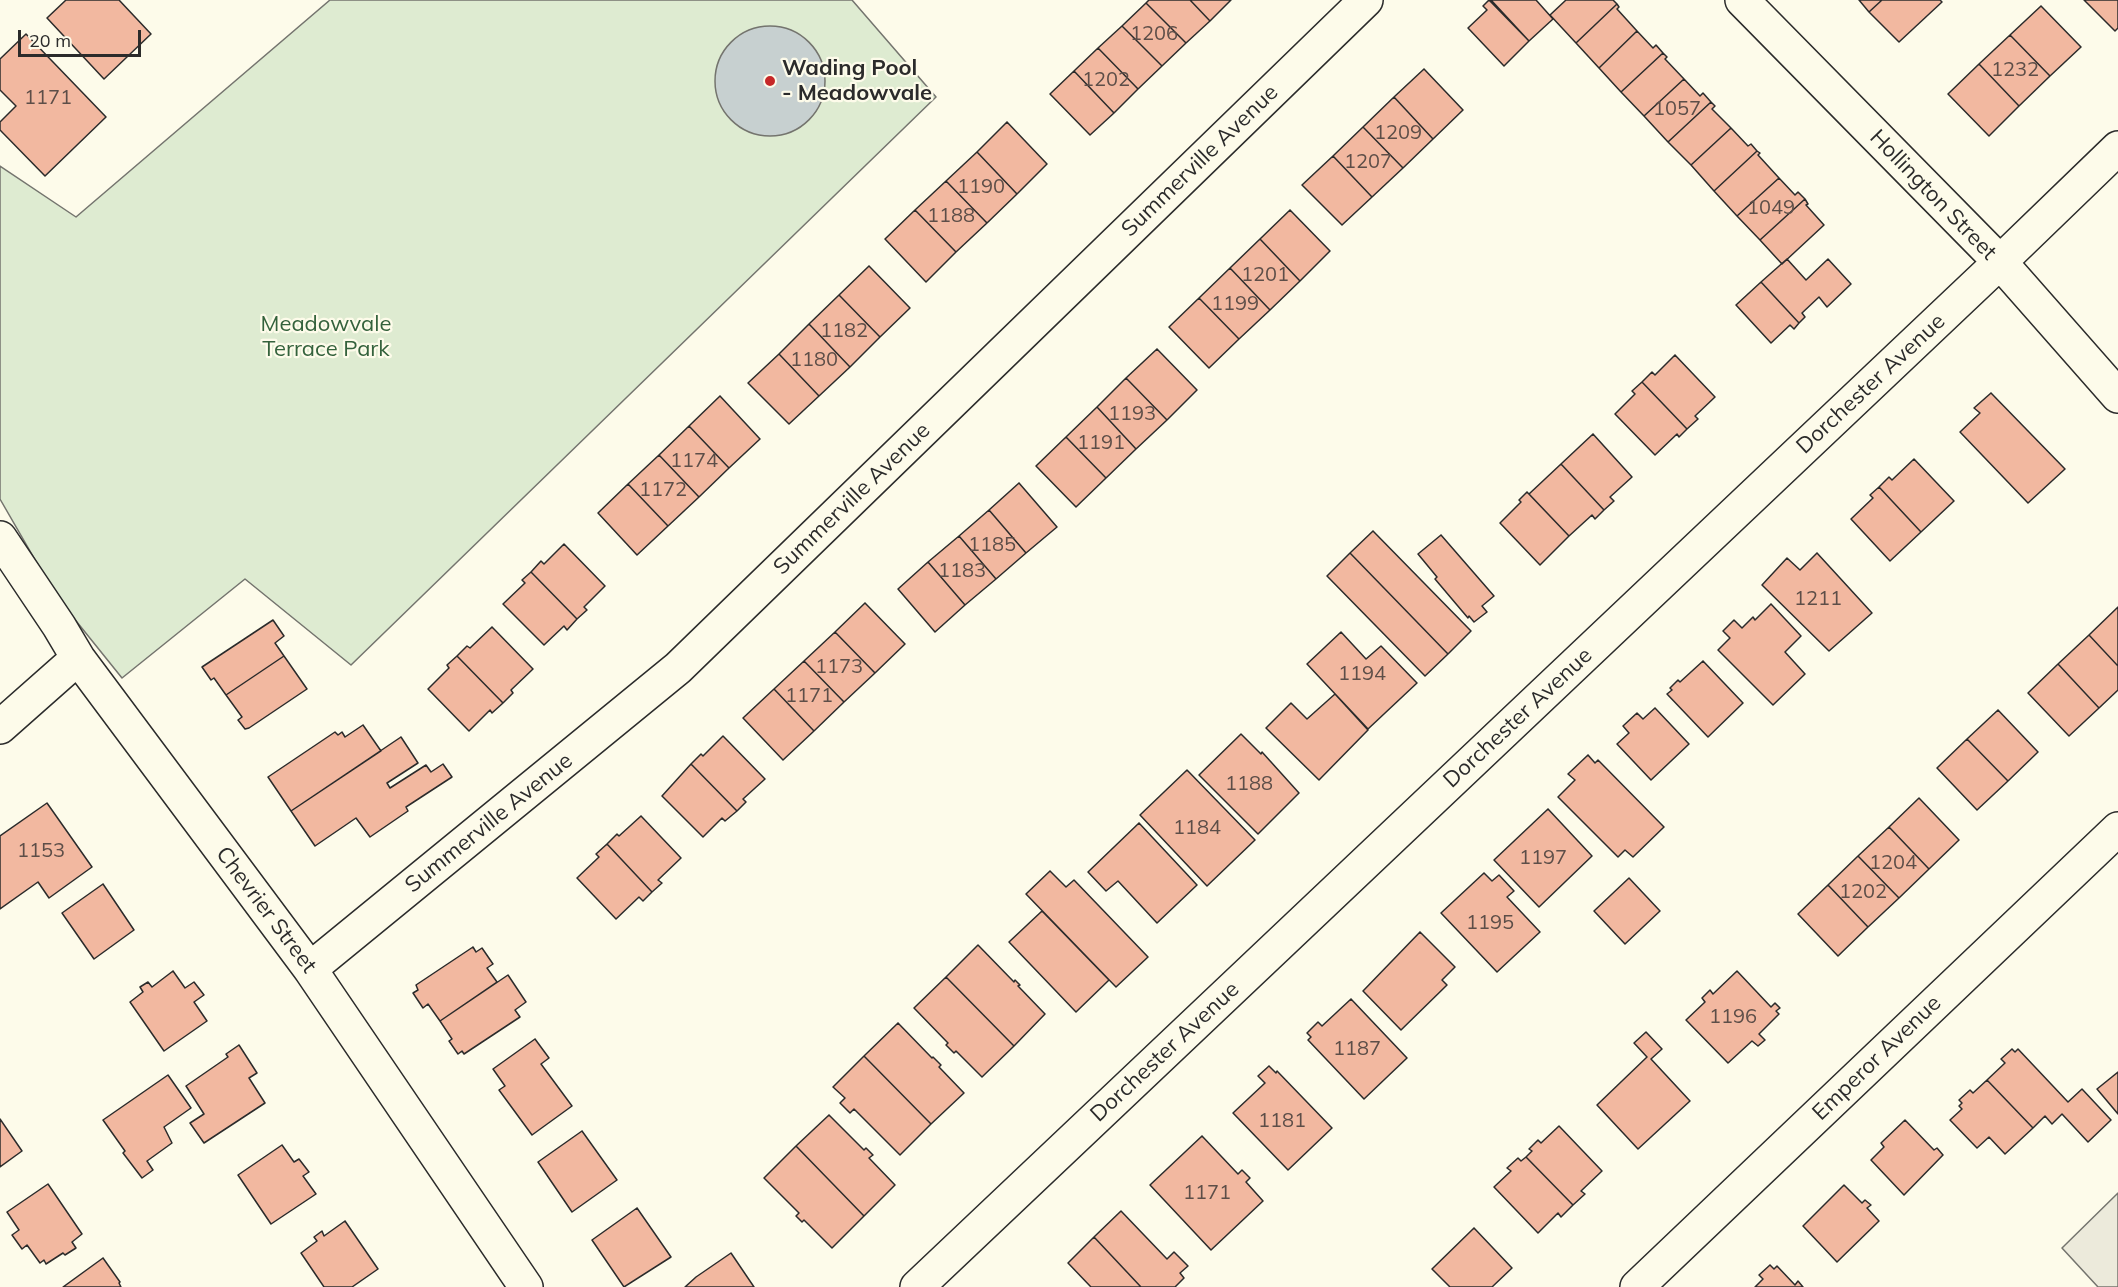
<!DOCTYPE html>
<html>
<head>
<meta charset="utf-8">
<style>
	body { margin:0 }
	#map { position:relative; width:2118px; height:1287px; overflow:hidden; background:#fdfbea; font-family:Mulish,sans-serif }
	canvas { display:block }
	.scale { position:absolute; left:18px; top:30px; width:123px; height:27px; box-sizing:border-box; border:3px solid #2b2b2b; border-top:0; padding-left:8px; font-size:18px; line-height:21px; white-space:nowrap; color:#2b2b2b; -webkit-text-stroke:4px #fdfbea; paint-order:stroke }
</style>
</head>
<body>
<div id="map">
<canvas width="2118" height="1287"></canvas>
<div class="scale">20 m</div>
</div>
<script>
const ctx = document.querySelector('canvas').getContext('2d');
ctx.lineJoin = 'round';
function fillPath(path, color) {
  ctx.fillStyle = color;
  ctx.fill(path, 'evenodd');
}
function poly(rows) {
  const path = new Path2D();
  for (const r of rows) {
    if (r.length === 3) {
      path.moveTo(r[0] + r[2], r[1]);
      path.arc(r[0], r[1], r[2], 0, 2 * Math.PI);
      continue;
    }
    path.moveTo(r[0], r[1]);
    for (let i = 2; i < r.length; i += 2) path.lineTo(r[i], r[i + 1]);
  }
  return path;
}
function strokePath(path, color, width, dash) {
  ctx.strokeStyle = color;
  ctx.lineWidth = width;
  ctx.lineCap = dash ? 'butt' : 'round';
  ctx.setLineDash(dash || []);
  ctx.stroke(path);
}
function drawText(font, color, halo, rows, align = 'center') {
  ctx.font = font + ' Mulish,sans-serif';
  ctx.lineWidth = 4.5;
  ctx.setLineDash([]);
  ctx.textBaseline = 'middle';
  ctx.strokeStyle = halo;
  ctx.fillStyle = color;
  for (const [text, x, y, turn = 0] of rows) {
    ctx.save();
    ctx.translate(x, y);
    ctx.rotate((+turn || 0) * Math.PI / 180);
    ctx.textAlign = isNaN(turn) ? turn : align;
    if (halo) ctx.strokeText(text, 0, 0);
    ctx.fillText(text, 0, 0);
    ctx.restore();
  }
}
const green = poly([
	[330,0,852,0,936,97,351,665,245,579,122,678,56,596,0,499,0,166,76,217,330,0]
]);
const parking = poly([
	[2118,1193,2118,1287,2098,1287,2062,1248,2118,1193]
]);
const water = poly([
	[770,81,55]
]);
const building = poly([
	[66,0,119,0,151,34,104,79,47,18,66,0],
	[1149,0,1190,0,1210,21,1186,43,1146,3,1149,0],
	[1190,0,1231,0,1210,21,1190,0],
	[1489,0,1529,41,1504,66,1468,28,1487,10,1483,6,1489,0],
	[1491,0,1536,0,1553,19,1529,41,1491,0],
	[1566,0,1613,0,1617,4,1576,43,1550,15,1566,0],
	[1859,0,1882,0,1869,12,1859,0],
	[1882,0,1940,0,1942,2,1899,42,1869,12,1882,0],
	[2084,0,2118,0,2118,28,2115,31,2084,0],
	[1146,3,1186,43,1162,66,1122,26,1146,3],
	[1617,4,1619,7,1617,9,1637,31,1599,68,1576,43,1617,4],
	[2041,6,2081,47,2050,76,2010,35,2041,6],
	[1122,26,1162,66,1138,89,1098,48,1122,26],
	[1637,31,1653,48,1656,45,1663,53,1621,92,1599,68,1637,31],
	[26,34,106,117,45,176,0,130,0,122,16,106,0,90,0,59,26,34],
	[2010,35,2050,76,2019,106,1979,64,2010,35],
	[1098,48,1138,89,1114,113,1074,71,1098,48],
	[1663,53,1667,57,1665,59,1684,79,1644,116,1621,92,1663,53],
	[1979,64,2019,106,1989,136,1948,94,1979,64],
	[1424,69,1463,110,1433,139,1394,97,1424,69],
	[1074,71,1114,113,1090,135,1050,94,1074,71],
	[1684,79,1700,96,1703,93,1711,102,1668,142,1644,116,1684,79],
	[1394,97,1433,139,1403,168,1363,127,1394,97],
	[1711,102,1715,106,1712,109,1731,128,1691,165,1668,142,1711,102],
	[1007,122,1047,164,1017,194,977,152,1007,122],
	[1363,127,1403,168,1372,197,1333,156,1363,127],
	[1731,128,1748,146,1751,144,1757,151,1714,191,1691,165,1731,128],
	[1757,151,1760,153,1758,155,1779,178,1737,216,1714,191,1757,151],
	[977,152,1017,194,987,223,946,181,977,152],
	[1333,156,1372,197,1342,225,1302,185,1333,156],
	[1779,178,1795,195,1798,192,1805,199,1760,240,1737,216,1779,178],
	[946,181,987,223,956,252,915,210,946,181],
	[1805,199,1808,204,1806,205,1824,225,1782,264,1760,240,1805,199],
	[915,210,956,252,926,282,885,239,915,210],
	[1290,210,1330,251,1300,281,1260,239,1290,210],
	[1260,239,1300,281,1270,310,1230,268,1260,239],
	[1787,259,1806,280,1828,259,1851,284,1827,307,1819,297,1802,313,1805,317,1799,323,1761,282,1787,259],
	[869,266,910,308,880,337,839,295,869,266],
	[1230,268,1270,310,1239,339,1199,298,1230,268],
	[1761,282,1799,323,1794,329,1790,325,1771,343,1736,305,1761,282],
	[839,295,880,337,850,367,809,324,839,295],
	[1199,298,1239,339,1209,368,1169,327,1199,298],
	[809,324,850,367,819,396,779,354,809,324],
	[1157,349,1197,390,1167,420,1126,378,1157,349],
	[779,354,819,396,789,424,748,383,779,354],
	[1675,355,1715,397,1695,416,1698,419,1687,429,1642,382,1652,372,1655,375,1675,355],
	[1126,378,1167,420,1136,449,1097,407,1126,378],
	[1642,382,1687,429,1679,437,1677,434,1655,455,1615,414,1635,394,1632,391,1642,382],
	[1991,393,2065,469,2028,503,1960,432,1980,413,1974,408,1991,393],
	[720,396,760,439,729,468,689,426,720,396],
	[1097,407,1136,449,1106,478,1066,437,1097,407],
	[689,426,729,468,699,497,659,455,689,426],
	[1593,434,1632,477,1610,497,1614,501,1604,510,1561,464,1593,434],
	[1066,437,1106,478,1076,507,1036,466,1066,437],
	[659,455,699,497,668,526,628,484,659,455],
	[1914,459,1954,501,1921,532,1879,487,1889,477,1892,480,1914,459],
	[1561,464,1604,510,1595,519,1592,515,1569,536,1529,494,1561,464],
	[1019,483,1057,527,1026,553,989,510,1019,483],
	[628,484,668,526,637,555,598,513,628,484],
	[1879,487,1921,532,1890,561,1851,519,1873,498,1870,495,1879,487],
	[1527,492,1569,536,1540,565,1500,523,1521,502,1519,500,1527,492],
	[989,510,1026,553,996,579,959,536,989,510],
	[1373,531,1471,631,1448,654,1350,553,1373,531],
	[1441,535,1494,596,1482,606,1487,612,1474,622,1469,616,1468,618,1435,579,1437,577,1418,554,1441,535],
	[959,536,996,579,965,605,928,562,959,536],
	[564,544,605,586,584,607,587,610,577,619,531,572,541,561,544,564,564,544],
	[1350,553,1448,654,1425,676,1327,576,1350,553],
	[1817,553,1872,613,1829,651,1762,585,1787,558,1800,570,1817,553],
	[928,562,965,605,935,632,898,589,928,562],
	[531,572,577,619,567,630,564,626,544,645,503,604,525,583,522,580,531,572],
	[865,603,905,644,875,673,835,632,865,603],
	[1771,604,1801,636,1785,652,1805,674,1773,705,1718,650,1730,638,1723,631,1734,620,1742,628,1753,617,1755,620,1771,604],
	[2118,607,2118,666,2089,635,2118,607],
	[273,620,284,636,275,643,284,656,226,695,214,678,211,680,202,667,273,620],
	[492,627,533,669,511,690,513,693,503,703,457,656,467,646,470,648,492,627],
	[835,632,875,673,844,702,804,661,835,632],
	[1341,632,1366,659,1381,646,1417,683,1368,729,1307,664,1341,632],
	[2089,635,2118,666,2118,690,2099,708,2058,664,2089,635],
	[284,656,307,689,249,728,245,729,238,720,242,717,226,695,284,656],
	[457,656,503,703,492,713,490,710,469,731,428,689,449,668,447,665,457,656],
	[804,661,844,702,814,731,774,689,804,661],
	[1703,661,1743,703,1708,737,1667,694,1672,690,1670,688,1678,680,1680,682,1703,661],
	[2058,664,2099,708,2069,736,2028,693,2058,664],
	[774,689,814,731,783,760,743,718,774,689],
	[1335,694,1368,730,1319,780,1266,728,1291,703,1307,719,1335,694],
	[1655,708,1689,744,1651,780,1617,744,1629,733,1623,726,1637,713,1643,719,1655,708],
	[1998,710,2038,752,2008,781,1967,739,1998,710],
	[363,725,381,751,291,811,268,777,335,732,338,735,342,732,345,737,363,725],
	[1241,734,1261,754,1262,752,1299,793,1258,834,1199,775,1241,734],
	[723,736,765,779,743,799,746,802,737,811,691,764,701,754,703,756,723,736],
	[401,737,418,763,387,783,390,788,426,765,431,772,443,764,452,777,406,807,408,811,370,837,356,818,315,846,291,811,401,737],
	[1967,739,2008,781,1977,810,1937,768,1967,739],
	[1588,755,1595,763,1598,760,1664,827,1633,857,1625,850,1618,857,1558,797,1575,780,1568,774,1588,755],
	[691,764,737,811,725,821,722,818,703,837,662,796,691,764],
	[1187,770,1255,840,1207,886,1140,815,1187,770],
	[1919,798,1959,840,1929,869,1889,827,1919,798],
	[47,803,92,867,49,898,38,882,0,909,0,836,47,803],
	[1548,809,1592,856,1539,907,1494,860,1548,809],
	[641,816,681,858,658,880,662,883,652,892,607,844,617,834,619,836,641,816],
	[1139,823,1197,885,1157,923,1118,881,1106,891,1088,872,1139,823],
	[1889,827,1929,869,1899,898,1858,856,1889,827],
	[607,844,652,892,643,901,639,897,616,919,577,878,599,857,596,854,607,844],
	[1858,856,1899,898,1868,927,1828,885,1858,856],
	[1050,871,1066,887,1074,880,1148,957,1116,987,1026,894,1050,871],
	[1484,873,1492,881,1499,875,1514,891,1507,897,1540,932,1497,972,1441,913,1484,873],
	[1629,878,1660,911,1625,944,1594,911,1629,878],
	[103,884,134,930,94,959,62,913,103,884],
	[1828,885,1868,927,1838,956,1798,914,1828,885],
	[1042,911,1109,980,1076,1012,1009,942,1042,911],
	[1420,932,1455,967,1442,980,1447,985,1401,1030,1363,991,1420,932],
	[978,945,1014,982,1015,980,1020,985,1018,986,1045,1014,1014,1046,946,977,978,945],
	[473,947,476,952,482,948,493,964,487,968,497,982,440,1021,428,1004,423,1008,413,993,418,990,416,985,473,947],
	[173,971,185,988,194,982,204,995,194,1002,207,1021,164,1051,130,1002,143,992,140,987,148,982,152,987,173,971],
	[1737,971,1771,1007,1775,1003,1780,1008,1776,1011,1779,1014,1759,1034,1765,1040,1758,1046,1752,1041,1728,1063,1686,1020,1705,1002,1702,998,1710,990,1713,994,1737,971],
	[508,975,526,1002,515,1010,520,1017,464,1054,462,1051,458,1054,449,1041,452,1039,440,1021,508,975],
	[946,977,1014,1046,982,1077,956,1051,954,1053,946,1045,948,1043,914,1008,946,977],
	[1351,999,1407,1058,1364,1099,1308,1040,1311,1037,1307,1033,1318,1022,1322,1026,1351,999],
	[898,1023,932,1058,933,1057,941,1065,939,1067,964,1093,931,1124,864,1056,898,1023],
	[1646,1032,1662,1049,1651,1059,1690,1101,1638,1149,1597,1105,1647,1057,1634,1043,1646,1032],
	[535,1039,549,1058,541,1064,572,1106,532,1135,499,1090,505,1086,493,1069,535,1039],
	[239,1045,257,1073,249,1078,265,1103,204,1143,190,1123,204,1114,186,1086,228,1057,226,1054,239,1045],
	[2012,1049,2015,1052,2018,1049,2068,1102,2082,1089,2111,1120,2088,1142,2062,1114,2052,1124,2045,1116,2033,1128,1987,1080,2005,1063,2001,1059,2012,1049],
	[864,1056,931,1124,900,1155,854,1109,850,1113,840,1103,845,1098,833,1087,864,1056],
	[1269,1066,1276,1073,1277,1071,1332,1128,1288,1170,1233,1113,1265,1083,1258,1076,1269,1066],
	[2118,1072,2118,1114,2097,1089,2118,1072],
	[168,1075,191,1108,164,1127,172,1143,147,1161,153,1170,142,1178,123,1153,125,1151,103,1120,168,1075],
	[1987,1080,2033,1128,2005,1154,1989,1137,1977,1148,1950,1120,1962,1109,1959,1106,1962,1103,1959,1100,1970,1090,1973,1093,1987,1080],
	[829,1115,864,1150,866,1148,873,1155,869,1158,895,1185,864,1216,796,1146,829,1115],
	[0,1119,22,1151,0,1167,0,1119],
	[1905,1120,1934,1150,1937,1148,1943,1155,1904,1195,1871,1160,1884,1147,1881,1143,1905,1120],
	[1559,1126,1602,1171,1581,1191,1585,1194,1573,1205,1526,1157,1532,1151,1529,1149,1538,1140,1541,1143,1559,1126],
	[582,1131,617,1180,572,1212,538,1162,582,1131],
	[1202,1136,1238,1174,1242,1170,1250,1178,1246,1182,1263,1201,1211,1250,1150,1185,1202,1136],
	[282,1145,294,1162,299,1159,309,1172,303,1176,316,1194,271,1224,238,1175,282,1145],
	[796,1146,864,1216,832,1248,804,1220,802,1222,796,1216,799,1213,764,1178,796,1146],
	[1526,1157,1573,1205,1561,1217,1558,1213,1538,1233,1494,1187,1511,1171,1507,1168,1518,1158,1521,1161,1526,1157],
	[48,1184,82,1234,72,1242,76,1248,65,1255,63,1253,46,1264,44,1260,40,1263,27,1245,22,1249,12,1235,19,1230,7,1212,48,1184],
	[1844,1185,1862,1203,1865,1200,1871,1205,1867,1208,1879,1221,1837,1262,1803,1226,1844,1185],
	[637,1208,671,1257,624,1287,592,1240,637,1208],
	[1121,1211,1167,1259,1174,1252,1188,1266,1180,1273,1184,1278,1175,1287,1141,1287,1094,1237,1121,1211],
	[345,1221,378,1269,352,1287,324,1287,301,1253,317,1241,314,1237,322,1231,324,1236,345,1221],
	[1474,1228,1512,1268,1492,1287,1450,1287,1432,1269,1474,1228],
	[1094,1237,1141,1287,1091,1287,1068,1263,1094,1237],
	[731,1253,754,1287,685,1287,696,1277,731,1253],
	[103,1258,120,1282,119,1283,121,1287,63,1287,103,1258],
	[1770,1265,1774,1269,1777,1266,1795,1285,1798,1281,1803,1287,1755,1287,1763,1279,1759,1275,1770,1265]
]);
const street = poly([
	[1742,0,2000,262,2118,396],
	[0,538,59,626,78,658,310,969,526,1287],
	[0,727,78,658],
	[310,969,678,668,1366,0],
	[917,1287,2000,262,2118,148],
	[1637,1287,2118,829]
]);
const markers = [
	[770,81,6,"#c62828"]
];
const numberNames = [
	["1206",1154,34],
	["1232",2015,70],
	["1202",1106,80],
	["1171",48,98],
	["1057",1677,109],
	["1209",1398,133],
	["1207",1368,162],
	["1190",981,187],
	["1049",1771,208],
	["1188",951,216],
	["1201",1265,275],
	["1199",1235,304],
	["1182",844,331],
	["1180",814,360],
	["1193",1132,414],
	["1191",1101,443],
	["1174",694,461],
	["1172",663,490],
	["1185",992,545],
	["1183",962,571],
	["1211",1818,599],
	["1173",839,667],
	["1194",1362,674],
	["1171",809,696],
	["1188",1249,784],
	["1184",1197,828],
	["1153",41,851],
	["1197",1543,858],
	["1204",1893,863],
	["1202",1863,892],
	["1195",1490,923],
	["1196",1733,1017],
	["1187",1357,1049],
	["1181",1282,1121],
	["1171",1207,1193]
];
const poiNames = [
	["Wading Pool",782,68],
	["- Meadowvale",782,93]
];
const streetNames = [
	["Summerville Avenue",1200,161,-44],
	["Hollington Street",1933,195,46],
	["Dorchester Avenue",1871,384,-43],
	["Summerville Avenue",852,499,-44],
	["Dorchester Avenue",1518,718,-43],
	["Summerville Avenue",489,823,-39],
	["Chevrier Street",266,910,53],
	["Dorchester Avenue",1165,1052,-43],
	["Emperor Avenue",1877,1058,-44]
];
const parkNames = [
	["Meadowvale",326,324],
	["Terrace Park",326,349]
];
fillPath(green, '#deebd1');
strokePath(green, '#74746e', 1.5);
fillPath(parking, '#eceadb');
strokePath(parking, '#74746e', 1.5);
fillPath(water, '#c7d0d0');
strokePath(water, '#74746e', 1.5);
fillPath(building, '#f2b8a0');
strokePath(building, '#2b2b2b', 1.5);
strokePath(street, '#2b2b2b', 36);
strokePath(street, '#fdfbea', 33);
for (const [x, y, r, color] of markers) {
  const dot = new Path2D();
  dot.arc(x, y, r, 0, 2 * Math.PI);
  ctx.fillStyle = color;
  ctx.fill(dot);
  strokePath(dot, '#fdfbea', 2);
}
drawText('20px', '#5d4e48', null, numberNames);
drawText('bold 22px', '#2b2b2b', '#fdfbea', poiNames, 'left');
drawText('22px', '#2b2b2b', '#fdfbea', streetNames);
drawText('22px', '#34623c', '#fdfbea', parkNames);
</script>
</body>
</html>
